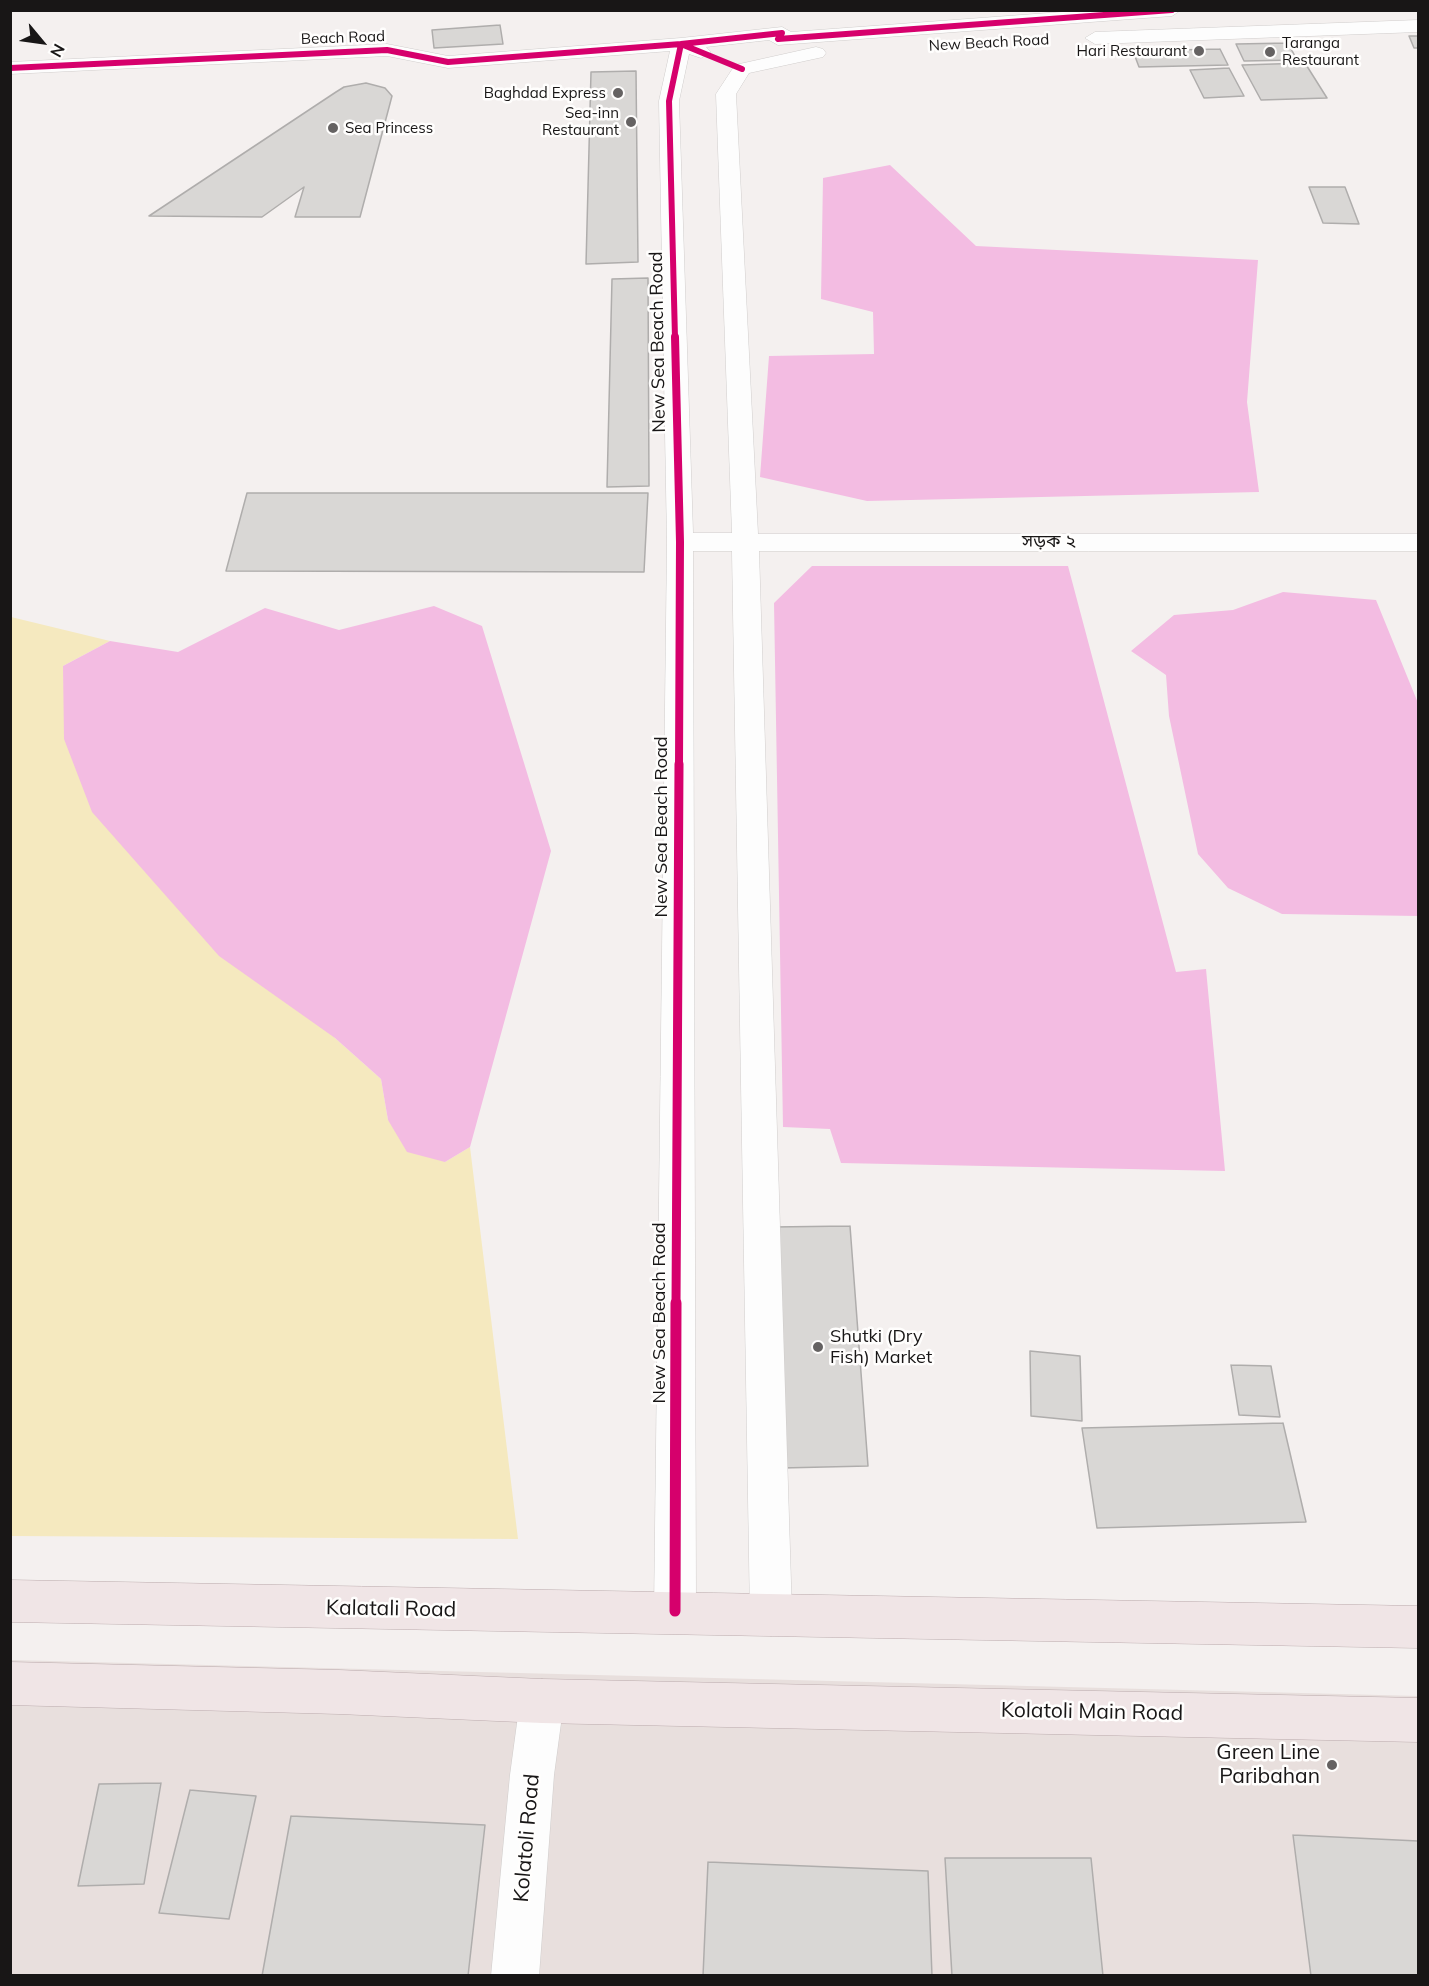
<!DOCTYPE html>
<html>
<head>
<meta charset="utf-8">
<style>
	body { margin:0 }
	#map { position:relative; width:1429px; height:1986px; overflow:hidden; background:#f4f0ef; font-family:Mulish,sans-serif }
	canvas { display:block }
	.frame { position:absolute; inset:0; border:12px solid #181616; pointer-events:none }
	.north { position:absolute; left:12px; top:12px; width:60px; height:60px; -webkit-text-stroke:4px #fffefd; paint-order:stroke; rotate:119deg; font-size:16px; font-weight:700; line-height:24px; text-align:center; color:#181616 }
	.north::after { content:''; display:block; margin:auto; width:21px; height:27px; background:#181616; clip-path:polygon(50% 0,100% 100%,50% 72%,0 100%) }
</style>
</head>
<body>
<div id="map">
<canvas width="1429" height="1986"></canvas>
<div class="frame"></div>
<div class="north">N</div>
</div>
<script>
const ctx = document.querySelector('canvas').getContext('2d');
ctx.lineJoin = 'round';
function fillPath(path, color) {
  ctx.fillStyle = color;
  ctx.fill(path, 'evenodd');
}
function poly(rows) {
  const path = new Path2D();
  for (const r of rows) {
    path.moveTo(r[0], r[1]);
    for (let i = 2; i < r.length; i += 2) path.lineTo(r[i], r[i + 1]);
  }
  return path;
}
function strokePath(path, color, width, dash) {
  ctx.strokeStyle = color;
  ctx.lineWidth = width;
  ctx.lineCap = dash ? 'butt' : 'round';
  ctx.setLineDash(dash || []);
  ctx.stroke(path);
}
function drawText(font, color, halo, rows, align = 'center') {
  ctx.font = font + ' Mulish,"Noto Sans Bengali",sans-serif';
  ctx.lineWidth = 5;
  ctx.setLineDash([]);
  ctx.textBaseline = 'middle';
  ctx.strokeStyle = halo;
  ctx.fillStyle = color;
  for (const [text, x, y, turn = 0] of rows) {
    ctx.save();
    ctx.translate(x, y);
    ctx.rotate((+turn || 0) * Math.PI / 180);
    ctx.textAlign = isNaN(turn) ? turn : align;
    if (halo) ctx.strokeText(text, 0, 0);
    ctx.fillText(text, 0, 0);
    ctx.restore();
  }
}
const built = poly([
	[11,1660,1418,1696,1418,1975,11,1976]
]);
const green = poly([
	[11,617,110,641,63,666,335,1038,381,1079,388,1120,445,1162,470,1147,518,1539,11,1536]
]);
const water = poly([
	[890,165,976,246,1258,260,1247,402,1259,492,867,501,760,477,769,356,874,354,873,312,821,299,823,178],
	[812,566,1068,566,1176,972,1206,969,1225,1171,841,1163,830,1129,783,1127,774,603],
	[1283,592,1376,600,1418,703,1418,916,1282,914,1228,888,1198,854,1169,716,1166,675,1131,651,1174,615,1233,610],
	[434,606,482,626,551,851,470,1147,445,1162,407,1152,388,1120,381,1079,335,1038,219,956,92,812,64,739,63,666,110,641,178,652,265,608,339,630]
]);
const building = poly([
	[500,25,503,44,434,48,432,30,500,25],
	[1409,36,1418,36,1418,48,1414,48,1409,36],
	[1288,43,1297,60,1244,61,1236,44,1288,43],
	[1220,49,1228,65,1139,67,1133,51,1220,49],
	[1305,63,1327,98,1261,100,1242,65,1305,63],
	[1229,68,1244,96,1204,98,1190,70,1229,68],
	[636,71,638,262,586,264,591,72,636,71],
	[366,83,385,88,392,96,360,217,295,217,304,187,262,217,149,216,336,92,344,87,366,83],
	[1309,187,1345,187,1359,224,1323,223,1309,187],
	[648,278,649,486,607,487,612,279,648,278],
	[247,493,648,493,644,572,226,571,247,493],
	[850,1226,868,1466,782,1468,772,1227,850,1226],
	[1030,1351,1080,1356,1082,1421,1031,1416,1030,1351],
	[1231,1365,1271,1366,1280,1417,1239,1415,1231,1365],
	[1283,1423,1306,1522,1097,1528,1082,1428,1283,1423],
	[161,1783,144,1884,78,1886,99,1784,161,1783],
	[190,1790,256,1796,229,1919,159,1913,190,1790],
	[291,1816,485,1825,468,1976,262,1976,291,1816],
	[1293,1835,1418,1841,1418,1976,1311,1976,1293,1835],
	[945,1858,1091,1858,1103,1976,952,1976,945,1858],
	[708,1862,928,1871,932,1976,703,1976,708,1862]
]);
const minor = poly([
	[1089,10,1181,10,1172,16,778,45,769,40,706,47,711,52,701,58,689,54,679,101,693,533,732,533,716,94,735,65,816,47,823,49,826,53,823,57,749,73,736,94,758,534,1418,534,1418,551,759,551,792,1615,786,1630,771,1636,756,1630,750,1615,732,551,693,551,696,1611,690,1626,675,1632,660,1626,654,1611,667,542,659,101,670,51,448,68,387,56,10,74,10,62,387,44,448,56,681,38,782,27,791,32,1089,10],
	[1418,20,1418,32,1095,44,1085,38,1095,32,1418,20],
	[542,1679,557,1686,564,1701,554,1775,539,1976,491,1976,510,1775,520,1701,527,1686,542,1679]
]);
const trunk = poly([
	[10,1580,1418,1606,1418,1648,10,1622,10,1580],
	[10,1662,339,1670,542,1679,1418,1698,1418,1742,542,1723,339,1714,10,1705,10,1662]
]);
const cyclewayFar3 = poly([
	[10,68,387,50,448,62,681,44,742,69],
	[675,338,669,101,681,44,782,33,778,39,1172,10]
]);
const cyclewayFar2 = poly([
	[675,337,680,542,679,765]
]);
const cyclewayFar1 = poly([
	[676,1305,679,764]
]);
const cycleway = poly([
	[675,1611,676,1303]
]);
const markers = [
	[1199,51,6,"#656262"],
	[1270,52,6,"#656262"],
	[618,93,6,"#656262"],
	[631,122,6,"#656262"],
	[333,128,6,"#656262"],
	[818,1347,6,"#656262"],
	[1332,1765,6,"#656262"]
];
const farStreetnames = [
	["Beach Road",343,38,-2],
	["New Beach Road",989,43,-3]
];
const farPoinames = [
	["Taranga",1282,43,"left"],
	["Restaurant",1282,60,"left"],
	["Hari Restaurant",1187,51],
	["Baghdad Express",606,93],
	["Sea-inn",619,113],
	["Restaurant",619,130],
	["Sea Princess",345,128,"left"]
];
const streetNames = [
	["New Sea Beach Road",658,342,-91],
	["সড়ক ২",1049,542],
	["New Sea Beach Road",662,827,-90],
	["New Sea Beach Road",660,1313,-90]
];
const poiNames = [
	["Shutki (Dry",830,1337],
	["Fish) Market",830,1358]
];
const nearStreetnames = [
	["Kalatali Road",391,1609,1],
	["Kolatoli Main Road",1092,1712,1],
	["Kolatoli Road",527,1838,-85]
];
const nearPoinames = [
	["Green Line",1320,1753],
	["Paribahan",1320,1777]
];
fillPath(built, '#e8dfdd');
fillPath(green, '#f5e9bf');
fillPath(water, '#f3bce2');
fillPath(building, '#d9d7d5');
strokePath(building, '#afadac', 1.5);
strokePath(minor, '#d0cdcc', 1);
strokePath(trunk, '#bcacae', 1);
fillPath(minor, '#fdfdfd');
fillPath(trunk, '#f0e5e6');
strokePath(cyclewayFar3, '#d6006c', 6);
strokePath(cyclewayFar2, '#d6006c', 8);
strokePath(cyclewayFar1, '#d6006c', 9);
strokePath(cycleway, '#d6006c', 11);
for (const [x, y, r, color] of markers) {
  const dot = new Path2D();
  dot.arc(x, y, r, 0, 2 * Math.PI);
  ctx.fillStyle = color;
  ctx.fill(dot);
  strokePath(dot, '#fffefd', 2);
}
drawText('15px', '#181616', '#fffefd', farStreetnames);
drawText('15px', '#181616', '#fffefd', farPoinames, 'right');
drawText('18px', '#181616', '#fffefd', streetNames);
drawText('18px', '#181616', '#fffefd', poiNames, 'left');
drawText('21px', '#181616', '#fffefd', nearStreetnames);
drawText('21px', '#181616', '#fffefd', nearPoinames, 'right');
</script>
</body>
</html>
